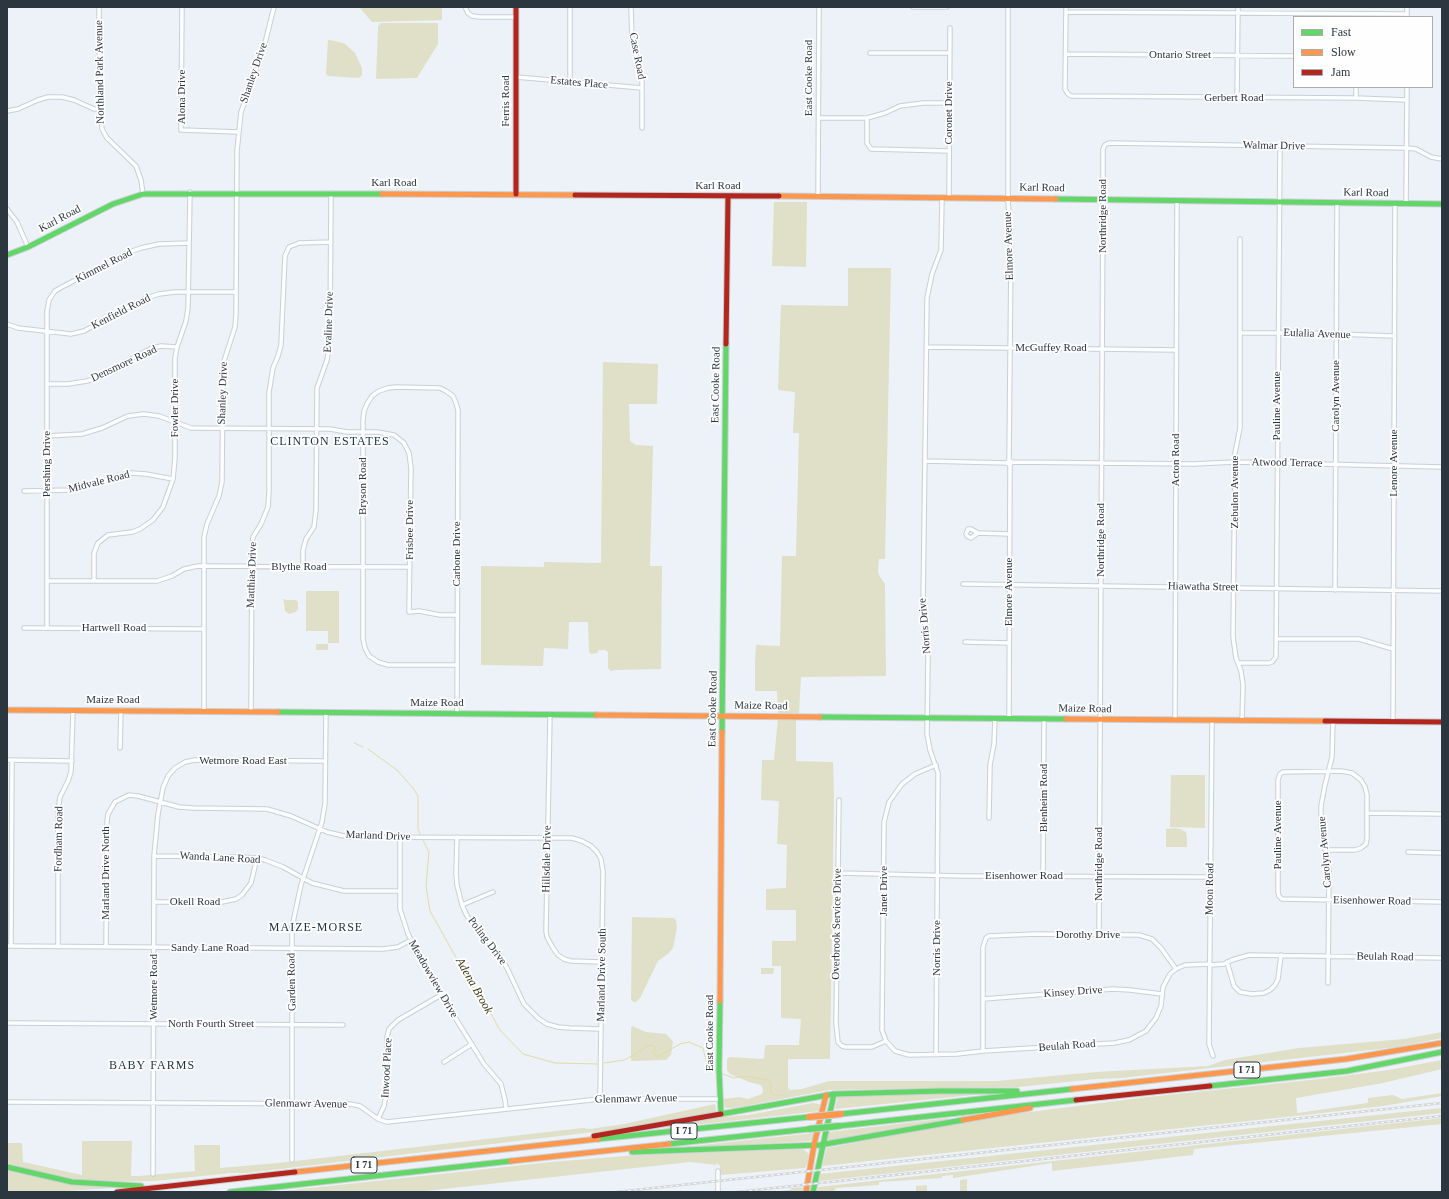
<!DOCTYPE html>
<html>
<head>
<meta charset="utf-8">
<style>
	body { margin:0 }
	#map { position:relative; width:1449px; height:1199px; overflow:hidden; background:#ecf2f7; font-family:"Times New Roman",serif }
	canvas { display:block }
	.frame { position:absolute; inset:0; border:8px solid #2b363f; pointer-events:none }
	.legend { position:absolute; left:1293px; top:16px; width:140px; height:72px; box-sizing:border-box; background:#fefefe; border:1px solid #aaaeb2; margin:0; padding:5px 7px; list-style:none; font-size:12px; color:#2b363f }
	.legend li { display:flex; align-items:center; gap:8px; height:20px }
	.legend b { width:20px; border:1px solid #aaaeb2 }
</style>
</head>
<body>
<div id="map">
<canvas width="1449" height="1199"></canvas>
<div class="frame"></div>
<ul class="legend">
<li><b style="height:5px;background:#63d668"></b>Fast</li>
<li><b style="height:5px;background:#ff974d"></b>Slow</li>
<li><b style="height:5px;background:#b3261e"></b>Jam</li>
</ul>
</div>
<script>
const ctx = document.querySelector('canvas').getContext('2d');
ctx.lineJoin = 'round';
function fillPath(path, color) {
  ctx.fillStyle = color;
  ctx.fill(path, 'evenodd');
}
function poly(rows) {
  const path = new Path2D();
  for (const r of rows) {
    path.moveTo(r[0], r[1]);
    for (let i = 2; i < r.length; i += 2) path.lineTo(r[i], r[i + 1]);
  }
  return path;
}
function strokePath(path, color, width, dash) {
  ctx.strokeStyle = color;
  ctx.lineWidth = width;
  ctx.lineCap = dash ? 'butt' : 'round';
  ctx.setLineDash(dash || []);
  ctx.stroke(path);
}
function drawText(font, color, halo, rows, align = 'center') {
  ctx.font = font + ' "Times New Roman",serif';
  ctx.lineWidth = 3.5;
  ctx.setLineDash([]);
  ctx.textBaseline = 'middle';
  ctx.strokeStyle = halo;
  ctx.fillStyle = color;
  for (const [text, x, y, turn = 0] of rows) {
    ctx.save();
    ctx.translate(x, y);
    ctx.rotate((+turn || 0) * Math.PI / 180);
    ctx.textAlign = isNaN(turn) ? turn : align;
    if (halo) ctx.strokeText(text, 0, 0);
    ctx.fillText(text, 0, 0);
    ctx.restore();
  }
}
const green = poly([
	[354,7,442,7,442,20,372,22,360,8],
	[381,23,438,23,438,44,417,78,376,79,378,29,378,26],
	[328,40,335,41,345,44,355,53,362,68,362,75,359,78,328,76,326,74],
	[774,202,807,202,806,267,772,266],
	[848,268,891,268,885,559,879,559,878,572,879,575,885,584,885,589,886,676,801,677,799,714,778,714,777,691,755,691,755,662,756,645,780,646,782,556,796,556,799,433,793,433,795,392,778,390,781,305,848,306],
	[603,362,658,364,657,404,629,404,630,441,636,445,653,446,650,566,662,566,661,669,615,670,611,671,608,668,608,652,605,650,599,650,597,653,591,654,589,652,588,622,569,622,568,649,544,648,543,666,481,665,481,566,544,567,544,562,601,563],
	[306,591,339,591,339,643,328,643,328,631,306,631],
	[284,599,286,600,296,600,298,602,298,609,296,612,289,614,285,611,284,602,283,600],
	[316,644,328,644,328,650,316,650],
	[778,718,796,718,796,761,833,762,834,797,830,1059,788,1059,788,1088,790,1090,802,1089,829,1081,997,1081,1096,1072,1208,1066,1225,1060,1299,1048,1404,1039,1442,1032,1442,1038,1398,1047,1371,1050,1121,1078,1096,1079,1018,1087,829,1090,734,1108,726,1108,723,1103,723,1099,739,1097,748,1099,762,1094,763,1090,761,1085,749,1082,730,1074,727,1070,727,1059,730,1057,762,1059,764,1058,765,1046,767,1045,799,1045,801,1019,781,1018,781,966,772,966,772,941,796,941,796,910,766,910,766,889,786,888,787,845,777,844,779,801,761,800,762,760,774,760],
	[1171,775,1205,775,1205,828,1170,827],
	[1174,828,1180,829,1186,832,1187,839,1187,847,1166,847,1166,829],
	[632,917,674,918,676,920,677,928,673,948,669,953,658,961,640,998,636,1002,634,1002,631,1000],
	[761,968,774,968,773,974,761,974],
	[632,1026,646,1032,666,1034,671,1039,673,1042,671,1055,666,1060,631,1061,631,1028],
	[1442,1060,1442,1069,1383,1083,1296,1098,1297,1113,1368,1103,1368,1098,1393,1095,1402,1099,1442,1093,1442,1096,1383,1106,1305,1115,822,1166,827,1148,983,1118,1148,1097,1320,1079,1389,1070],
	[983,1093,983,1094,835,1109,838,1096],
	[813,1103,819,1104,821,1106,820,1111,667,1128,666,1126,711,1118,748,1115],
	[715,1104,716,1111,713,1113,628,1128,246,1173,231,1173,155,1181,97,1182,67,1179,38,1172,7,1163,7,1143,22,1143,23,1162,82,1175,82,1141,132,1141,131,1176,139,1176,195,1171,194,1145,220,1145,220,1168,278,1163,582,1128,590,1129,624,1124],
	[1442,1108,1442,1113,819,1181,820,1174],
	[948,1118,949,1120,827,1142,829,1132],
	[1442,1118,1442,1124,1194,1149,1193,1155,1052,1171,1052,1163,953,1178,953,1175,942,1176,942,1178,879,1182,879,1185,837,1188,835,1189,834,1192,817,1192,818,1187],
	[814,1133,812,1139,810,1141,707,1147,683,1147],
	[803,1149,809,1154,807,1165,805,1168,720,1175,720,1166,717,1163,716,1165,690,1162,416,1192,274,1192,551,1162,638,1155],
	[7,1170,64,1183,113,1188,49,1192,7,1191],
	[967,1179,967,1192,960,1192,960,1180],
	[927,1185,927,1192,916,1192,916,1186],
	[803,1187,802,1192,772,1192,789,1190,792,1188]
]);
const stream = poly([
	[354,743,363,747],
	[368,749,397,770,413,788,418,796,418,829,420,834],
	[423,840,429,852,426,886,430,911,472,986,492,1015,499,1029,523,1054,555,1063,598,1064],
	[604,1063,624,1060,636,1054,647,1046,652,1045,656,1047,654,1052,655,1056,659,1056,680,1044,689,1042,703,1048,709,1071,716,1072],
	[723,1074,734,1078,744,1076,769,1080,771,1085,770,1092,775,1095,782,1095],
	[832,1192,832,1188]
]);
const street = poly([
	[99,7,100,109,102,129,107,138,136,166,141,180,143,194],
	[182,7,181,130,239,132],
	[465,7,468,13,472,16,480,17,516,17],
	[631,7,632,40,640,71,642,82,642,128],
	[913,7,947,7],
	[1008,7,1008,199,1011,255,1009,460],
	[1066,7,1065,89,1068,94,1071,96,1356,98,1407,100],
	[1066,12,1407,14],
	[1407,17,1407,7],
	[870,53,950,53],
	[1066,54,1294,56],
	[516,77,642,88],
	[570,82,570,7],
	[1356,87,1356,98],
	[1237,98,1238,7],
	[7,111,18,109,38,100,48,97,62,97,74,100,94,109,100,109],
	[819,118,867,118,885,113,900,106,923,103,949,103],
	[867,118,867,143,871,149,949,151],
	[818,196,819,7],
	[949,198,950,28],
	[1406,204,1407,87],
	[7,209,17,222,28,247],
	[1240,239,1240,428,1235,453,1233,637,1236,658,1241,671,1243,685,1242,721],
	[7,324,18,328,71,334,84,331,144,299,159,294,175,292,236,292],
	[1240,333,1307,333,1394,336],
	[926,347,1176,350],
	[47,384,68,384,87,381,94,379,150,349,161,346,177,347],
	[47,436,82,434,102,428,128,416,144,414,159,416,191,428,330,429,347,432,377,432,394,435,404,443,409,453,411,468,409,612,419,611,440,615,457,615],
	[925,461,1007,463],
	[1012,462,1193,464,1235,462,1442,467],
	[24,491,71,490,93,485,116,476,132,473,146,474,173,479],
	[978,533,971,538,967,536,966,534,968,529,971,529,978,533,1009,534],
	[303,567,303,550,306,539,314,527,316,510,317,388,327,360,330,341,331,193],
	[47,581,157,581,172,576,184,569,198,566,410,567],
	[94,581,94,553,98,543,108,535,132,532,140,529,153,520,163,507,173,479,175,458,175,358,177,347,186,321,188,308,190,192],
	[963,584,1442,591],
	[1335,590,1337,203],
	[24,628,203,629],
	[47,628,47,311,49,300,55,291,62,287,127,253,141,248,159,244,189,243],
	[1276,639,1359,639,1393,649],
	[965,642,1009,643],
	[1238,663,1269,663,1272,662,1276,657,1280,146],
	[204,711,204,537,207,524,219,496,222,482,223,364,235,327,236,314,237,151,241,112,262,55,274,7],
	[251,712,252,545,253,537,261,524,268,507,269,491,269,392,273,368,278,356,281,345,285,256,289,247,299,243,331,242],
	[457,713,458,410,456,403,453,396,446,391,440,388,396,387,388,388,379,391,372,396,367,404,364,411,363,420,363,639,365,648,369,656,378,662,388,665,457,665],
	[550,714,546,931,547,937,553,948,558,955,564,959,571,961,602,962],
	[1009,719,1010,465,1012,462,1009,460,1007,463,1010,465],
	[1175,720,1177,200],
	[1212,721,1209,1044,1213,1056],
	[1393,722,1395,204],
	[120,748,121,710],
	[7,760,72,761],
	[936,765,915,774,902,784,889,802,884,822,882,1030,886,1041,895,1051,909,1055,957,1054,983,1051,1114,1043,1129,1040,1146,1031,1156,1018,1161,1006,1163,987,1170,974,1176,969,1185,965,1210,964],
	[839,800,836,1023,838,1042,842,1046,846,1047,872,1047,886,1041],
	[1367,813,1442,814],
	[989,818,990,765,994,744,995,718],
	[400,837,400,909,408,934,441,995,484,1064,501,1084,505,1100,506,1109],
	[457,837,456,874,457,885,462,905,467,916,476,927,498,953,507,968,524,1004,538,1018,547,1024,558,1027,570,1028,601,1029],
	[1325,850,1355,850,1361,848,1366,844,1367,838,1367,795,1365,787,1361,780,1352,773,1341,771,1283,772,1280,774,1278,780,1278,892,1279,896,1282,899,1442,902],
	[1408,852,1442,853],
	[154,856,238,857,257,858,265,860,283,867,312,883,344,891,399,891],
	[838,873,962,876,1211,877],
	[1043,876,1044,719],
	[154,902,222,902,236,899,242,895,251,883,257,858],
	[462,905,493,892],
	[1099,935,1103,199,1103,149,1105,145,1109,143,1407,148,1416,149,1431,157,1442,159],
	[7,946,383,949,398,947,411,940],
	[11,946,12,760],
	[58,947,58,812,60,797,68,781,71,772,73,711],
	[106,947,107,821,108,814,115,802,129,795,138,796,179,807,193,808,267,809,291,816,327,832,348,837,572,838,582,841,591,846,597,852,601,859,603,872,600,1099],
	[1227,962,1234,986,1240,992,1252,994,1264,993,1270,990,1275,985,1278,979,1281,955],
	[1210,965,1224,964,1232,960,1249,955,1442,958],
	[1328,983,1329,871,1322,833,1321,820,1321,806,1325,785,1332,757,1333,721],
	[983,999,1113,989,1130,990,1162,994],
	[7,1023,343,1025],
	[983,1051,983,947,986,938,989,936,1036,934,1139,935,1152,939,1161,948,1176,969],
	[936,1055,938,781,938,773,930,750,927,734,928,658,923,607,927,298,932,274,941,250,942,198],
	[444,1062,472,1044],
	[7,1102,350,1104,360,1106,378,1119,387,1122,600,1099,720,1099],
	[378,1119,384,1106,386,1095,387,1037,389,1029,398,1020,441,995],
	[292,1160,292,927,301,885,322,822,325,803,326,712],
	[153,1174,154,856,158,814,163,788,168,776,175,768,185,762,195,760,325,761],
	[718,1192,718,1171]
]);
const fast = poly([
	[1056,199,1442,204],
	[7,255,28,247,113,204,143,194,382,194],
	[278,712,596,715],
	[820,717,1066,719],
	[722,732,726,344],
	[720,1001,719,1069,721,1114,834,1094,813,1192],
	[1210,1086,1347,1071,1442,1052],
	[834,1094,941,1091,1017,1091],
	[841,1114,1072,1089],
	[839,1126,1076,1100],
	[598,1139,809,1117],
	[669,1144,809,1129],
	[632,1152,820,1145,963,1120],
	[7,1167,72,1182,141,1186],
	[230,1192,511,1161]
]);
const slow = poly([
	[382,194,575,195],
	[779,196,1056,199],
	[7,710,278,712],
	[596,715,820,717],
	[1066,719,1325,721],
	[720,1001,722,732],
	[1072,1089,1346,1059,1442,1043],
	[963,1120,1030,1108],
	[511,1161,669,1144],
	[295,1172,598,1139],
	[806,1192,814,1145,826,1095]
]);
const jam = poly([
	[516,7,516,194],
	[575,195,779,196],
	[726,344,728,196],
	[1325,721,1442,722],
	[1076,1100,1210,1086],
	[594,1136,721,1114],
	[117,1192,295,1172]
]);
const rail = poly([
	[616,1192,1442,1103],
	[737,1192,1442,1116]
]);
const fastBridge = poly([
	[809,1129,839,1126]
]);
const slowBridge = poly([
	[809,1117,841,1114]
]);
const shields = [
	[1247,1070,26],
	[684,1131,26],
	[364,1165,26]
];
const shieldNames = [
	["I 71",1247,1070],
	["I 71",684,1131],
	["I 71",364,1165]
];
const streetNames = [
	["Ontario Street",1180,55],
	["Case Road",637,56,79],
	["Northland Park Avenue",100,72,-91],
	["Shanley Drive",254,73,-71],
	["East Cooke Road",809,78,-90],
	["Estates Place",579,83,5],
	["Alona Drive",182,97,-90],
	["Gerbert Road",1234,98],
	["Ferris Road",506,101,-90],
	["Coronet Drive",949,113,-90],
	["Walmar Drive",1274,146,1],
	["Karl Road",394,183],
	["Karl Road",718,186],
	["Karl Road",1042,188,1],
	["Karl Road",1366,193,1],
	["Northridge Road",1103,216,-90],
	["Karl Road",60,219,-28],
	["Elmore Avenue",1009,246,-92],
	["Kimmel Road",104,266,-27],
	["Kenfield Road",121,312,-27],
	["Evaline Drive",329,322,-88],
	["Eulalia Avenue",1317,334,2],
	["McGuffey Road",1051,348],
	["Densmore Road",124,364,-25],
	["East Cooke Road",716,385,-89],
	["Shanley Drive",223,393,-88],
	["Carolyn Avenue",1336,396,-90],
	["Pauline Avenue",1277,406,-90],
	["Fowler Drive",175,408,-90],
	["Acton Road",1176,460,-90],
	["Atwood Terrace",1287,463,1],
	["Lenore Avenue",1394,463,-90],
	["Pershing Drive",47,464,-90],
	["Midvale Road",99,482,-14],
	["Bryson Road",363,486,-90],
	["Zebulon Avenue",1235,492,-90],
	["Frisbee Drive",410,530,-90],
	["Northridge Road",1101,540,-90],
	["Carbone Drive",457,554,-90],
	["Blythe Road",299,567],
	["Matthias Drive",252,575,-88],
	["Hiawatha Street",1203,587,1],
	["Elmore Avenue",1009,592,-90],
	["Norris Drive",925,626,-95],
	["Hartwell Road",114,628],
	["Maize Road",113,700],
	["Maize Road",437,703],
	["Maize Road",761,706,1],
	["East Cooke Road",713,709,-89],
	["Maize Road",1085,709,1],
	["Wetmore Road East",243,761],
	["Blenheim Road",1044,798,-90],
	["Pauline Avenue",1278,835,-90],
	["Marland Drive",378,836,2],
	["Fordham Road",59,839,-89],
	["Carolyn Avenue",1325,852,-95],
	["Wanda Lane Road",220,858,3],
	["Hillsdale Drive",547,859,-89],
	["Northridge Road",1099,864,-90],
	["Marland Drive North",106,873,-90],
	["Eisenhower Road",1024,876],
	["Moon Road",1210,889,-89],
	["Janet Drive",884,891,-90],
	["Eisenhower Road",1372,901,1],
	["Okell Road",195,902],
	["Overbrook Service Drive",837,924,-89],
	["Dorothy Drive",1088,935],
	["Poling Drive",487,941,53],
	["Sandy Lane Road",210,948],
	["Norris Drive",937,948,-90],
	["Beulah Road",1385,957,1],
	["Marland Drive South",602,975,-89],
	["Meadowview Drive",433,979,60],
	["Garden Road",292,982,-91],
	["Wetmore Road",154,987,-90],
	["Kinsey Drive",1073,992,-4],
	["North Fourth Street",211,1024],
	["East Cooke Road",710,1033,-90],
	["Beulah Road",1067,1046,-4],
	["Inwood Place",387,1068,-87],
	["Glenmawr Avenue",636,1099,-1],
	["Glenmawr Avenue",306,1104,1]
];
const neighbourhoodNames = [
	["CLINTON ESTATES",330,442],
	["MAIZE-MORSE",316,928],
	["BABY FARMS",152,1066]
];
const waterNames = [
	["Adena Brook",474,986,60]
];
fillPath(green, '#dfe0c7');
strokePath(stream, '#dedca6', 1);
strokePath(street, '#c8d0d7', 5.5);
strokePath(fast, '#c8d0d7', 7);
strokePath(slow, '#c8d0d7', 7);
strokePath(jam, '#c8d0d7', 7);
strokePath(street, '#fcfdfe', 3.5);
strokePath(fast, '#63d668', 5);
strokePath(slow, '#ff974d', 5);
strokePath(jam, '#b3261e', 5);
strokePath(rail, '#d3d6d8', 2.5);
strokePath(rail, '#fefefe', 1, [3]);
strokePath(fastBridge, '#c8d0d7', 8, []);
strokePath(slowBridge, '#c8d0d7', 8, []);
strokePath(fastBridge, '#63d668', 6);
strokePath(slowBridge, '#ff974d', 6);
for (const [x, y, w] of shields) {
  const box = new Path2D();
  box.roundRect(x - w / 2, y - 8, w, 16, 3);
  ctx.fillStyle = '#fefefe';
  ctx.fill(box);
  strokePath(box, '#2b363f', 1);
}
drawText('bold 10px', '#2b363f', null, shieldNames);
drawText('11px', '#2b363f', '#fefefe', streetNames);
ctx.letterSpacing = '1px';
drawText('12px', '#193142', '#fefefe', neighbourhoodNames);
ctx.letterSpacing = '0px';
drawText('italic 12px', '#3d3a18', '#fefefe', waterNames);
</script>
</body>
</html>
